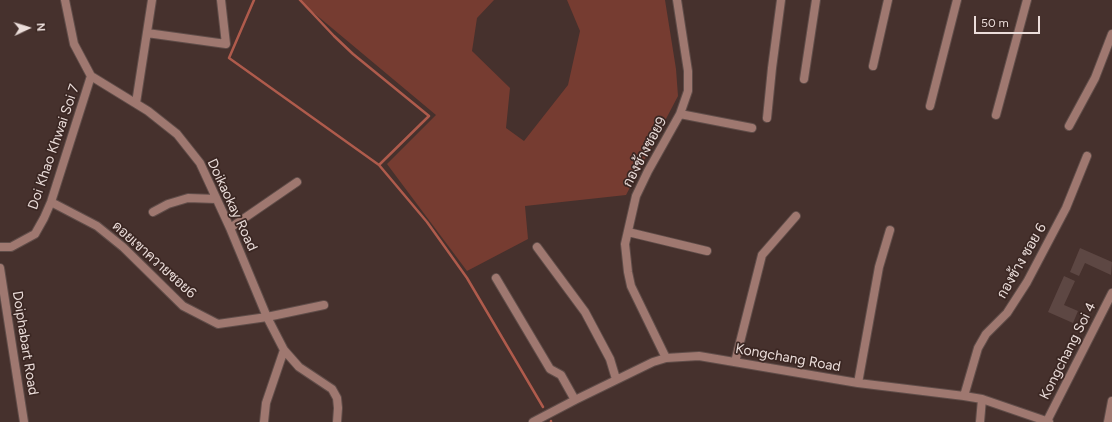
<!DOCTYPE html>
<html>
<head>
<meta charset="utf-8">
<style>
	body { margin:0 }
	#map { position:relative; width:1112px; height:422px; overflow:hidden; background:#46312d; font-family:Figtree,sans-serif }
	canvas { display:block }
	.north { position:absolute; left:8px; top:8px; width:40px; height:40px; -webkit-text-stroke:3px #3b2723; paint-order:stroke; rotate:86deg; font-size:11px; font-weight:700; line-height:16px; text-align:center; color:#ebddda }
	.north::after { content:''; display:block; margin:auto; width:14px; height:18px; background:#ebddda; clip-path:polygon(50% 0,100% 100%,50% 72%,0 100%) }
	.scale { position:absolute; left:974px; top:16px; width:66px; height:18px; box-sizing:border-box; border:2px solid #ebddda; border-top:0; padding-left:5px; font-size:12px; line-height:14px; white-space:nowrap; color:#ebddda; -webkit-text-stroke:3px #3b2723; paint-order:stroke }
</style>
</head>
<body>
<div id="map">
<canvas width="1112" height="422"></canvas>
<div class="north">N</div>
<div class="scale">50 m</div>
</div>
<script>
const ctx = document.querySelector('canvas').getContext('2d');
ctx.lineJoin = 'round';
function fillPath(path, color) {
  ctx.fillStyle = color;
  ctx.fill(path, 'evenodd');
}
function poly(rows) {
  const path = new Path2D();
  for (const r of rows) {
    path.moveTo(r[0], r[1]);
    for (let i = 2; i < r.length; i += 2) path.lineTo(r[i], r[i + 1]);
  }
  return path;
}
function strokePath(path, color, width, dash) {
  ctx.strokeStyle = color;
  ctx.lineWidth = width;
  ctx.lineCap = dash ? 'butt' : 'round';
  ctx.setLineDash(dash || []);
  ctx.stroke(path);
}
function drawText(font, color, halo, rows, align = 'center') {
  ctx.font = font + ' Figtree,Sarabun,sans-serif';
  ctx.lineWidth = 3.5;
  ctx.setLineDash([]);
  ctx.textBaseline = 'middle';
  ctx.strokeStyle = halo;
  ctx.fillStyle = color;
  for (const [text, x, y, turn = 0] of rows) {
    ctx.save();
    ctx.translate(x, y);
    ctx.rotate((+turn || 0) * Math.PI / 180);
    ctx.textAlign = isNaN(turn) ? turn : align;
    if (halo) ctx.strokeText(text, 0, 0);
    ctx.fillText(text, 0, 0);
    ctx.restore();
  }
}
const green = poly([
	[301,0,494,0,477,18,472,51,510,88,506,128,524,141,568,85,580,31,567,0,665,0,676,69,678,96,626,195,525,206,528,239,467,271,387,164,436,115,302,3]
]);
const stream = poly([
	[254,0,229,58,379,165,427,222,467,278,543,407],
	[300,0,334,36,353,54,429,116,379,165],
	[551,421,551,422]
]);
const building = poly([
	[1080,248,1112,262,1111,275,1085,263,1079,276,1070,272],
	[1064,276,1075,281,1064,305,1078,311,1073,323,1048,312]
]);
const minor = poly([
	[65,0,74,44,91,76,148,111,177,134,200,163,230,228,267,317,284,350,299,367,332,389,337,398,338,408,337,422],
	[147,33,226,44,221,0],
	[873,66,888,0],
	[804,79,816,0],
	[136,103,152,0],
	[930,106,957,0],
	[680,114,752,128],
	[996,115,1027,0],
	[767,118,772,68,781,0],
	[1069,126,1095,78,1112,34],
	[51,202,97,226,123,247,183,306,218,324,267,317,324,305],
	[153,212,168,204,188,198,216,199],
	[230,228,297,182],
	[628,232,707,251],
	[0,247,11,247,35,234,44,218,51,202,91,76],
	[537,247,585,312,610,359,616,379],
	[0,268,24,422],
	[496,278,550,369,561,375,575,400],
	[666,358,631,286,628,272,625,244,636,196,648,171,680,114,688,91,688,71,677,0],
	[735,362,762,255,796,216],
	[858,383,879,267,890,230],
	[964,396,978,348,986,334,1007,313,1027,282,1066,208,1087,156],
	[1047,421,1112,293],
	[264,422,266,403,284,350],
	[533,422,575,400,653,362,666,358,699,356,858,383,964,396,982,399,1049,422],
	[980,422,982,399],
	[1108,422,1112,401]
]);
const streetNames = [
	["Doi Khao Khwai Soi 7",54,147,-71],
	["กองช้างซอย9",645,152,-62],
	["Doikaokay Road",232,205,65],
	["ดอยเขาควายซอย6",154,260,42],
	["กองช้าง ซอย 6",1022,261,-60],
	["Doiphabart Road",25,343,81],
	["Kongchang Soi 4",1068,351,-63],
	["Kongchang Road",788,358,10]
];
fillPath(green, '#763c31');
strokePath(stream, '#af5b4c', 2.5);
fillPath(building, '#5d4743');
strokePath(minor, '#604d49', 10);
strokePath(minor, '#9f7870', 8);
drawText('14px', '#ebddda', '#3b2723', streetNames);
</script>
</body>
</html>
